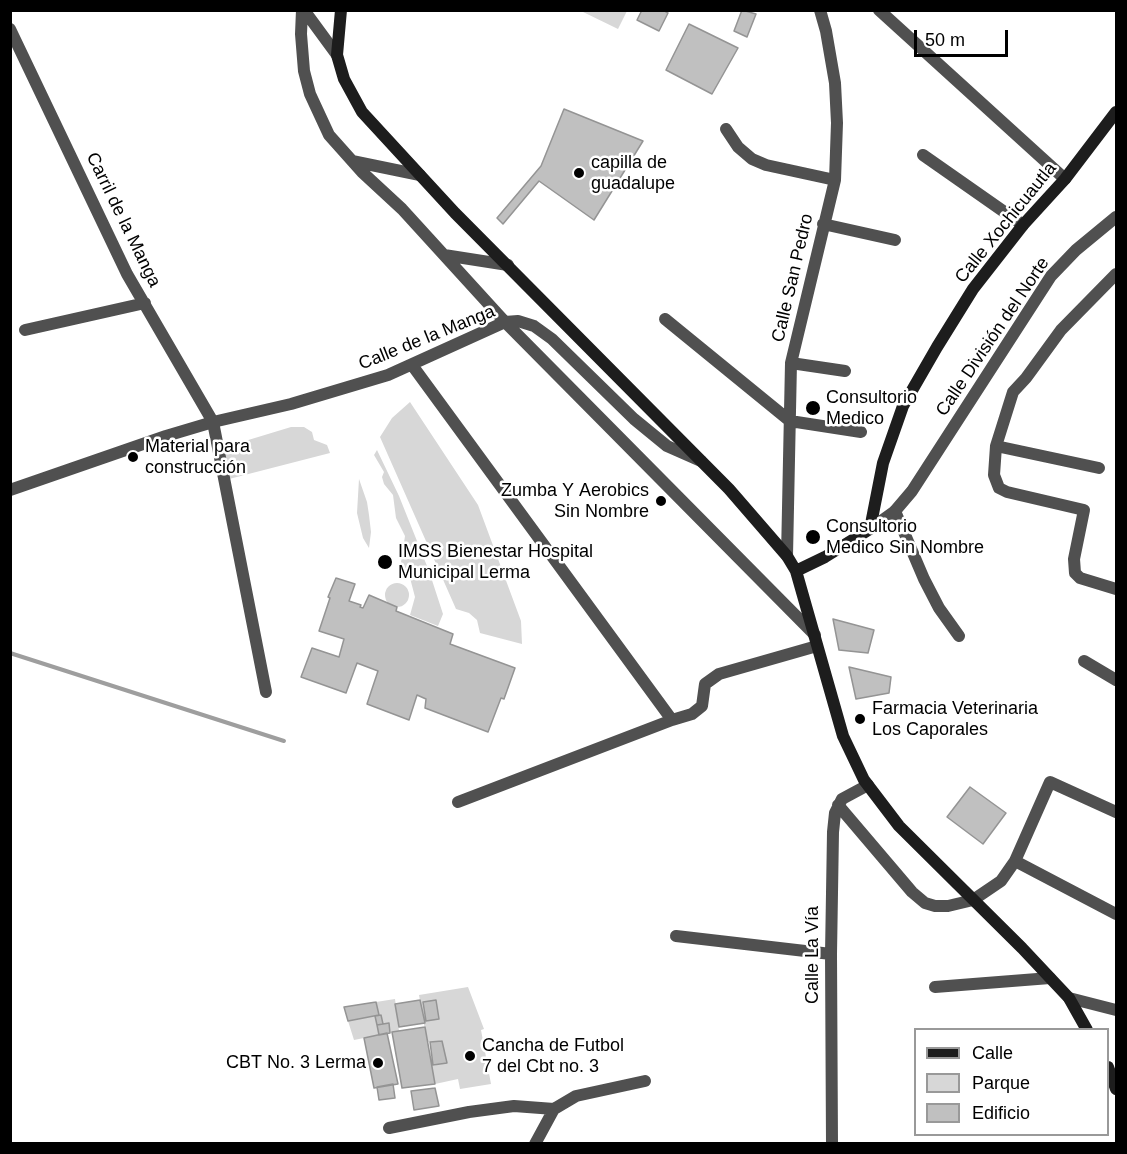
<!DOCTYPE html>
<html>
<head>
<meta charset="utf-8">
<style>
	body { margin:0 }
	#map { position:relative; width:1127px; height:1154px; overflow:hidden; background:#fff; font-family:Arial,sans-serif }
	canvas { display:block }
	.frame { position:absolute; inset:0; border:12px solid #000; pointer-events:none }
	.legend { position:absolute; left:914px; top:1028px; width:195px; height:108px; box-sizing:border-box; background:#fff; border:2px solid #999; margin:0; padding:8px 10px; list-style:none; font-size:18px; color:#000 }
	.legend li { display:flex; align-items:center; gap:12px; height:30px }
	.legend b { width:30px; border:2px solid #999 }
	.scale { position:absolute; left:914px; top:30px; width:94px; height:27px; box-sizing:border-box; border:3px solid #000; border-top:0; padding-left:8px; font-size:18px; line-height:21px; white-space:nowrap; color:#000; -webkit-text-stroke:4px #fff; paint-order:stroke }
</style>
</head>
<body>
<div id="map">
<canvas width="1127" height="1154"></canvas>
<div class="frame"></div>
<ul class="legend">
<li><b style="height:8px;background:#1d1d1d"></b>Calle</li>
<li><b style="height:16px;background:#d7d7d7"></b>Parque</li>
<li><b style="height:16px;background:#c0c0c0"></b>Edificio</li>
</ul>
<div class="scale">50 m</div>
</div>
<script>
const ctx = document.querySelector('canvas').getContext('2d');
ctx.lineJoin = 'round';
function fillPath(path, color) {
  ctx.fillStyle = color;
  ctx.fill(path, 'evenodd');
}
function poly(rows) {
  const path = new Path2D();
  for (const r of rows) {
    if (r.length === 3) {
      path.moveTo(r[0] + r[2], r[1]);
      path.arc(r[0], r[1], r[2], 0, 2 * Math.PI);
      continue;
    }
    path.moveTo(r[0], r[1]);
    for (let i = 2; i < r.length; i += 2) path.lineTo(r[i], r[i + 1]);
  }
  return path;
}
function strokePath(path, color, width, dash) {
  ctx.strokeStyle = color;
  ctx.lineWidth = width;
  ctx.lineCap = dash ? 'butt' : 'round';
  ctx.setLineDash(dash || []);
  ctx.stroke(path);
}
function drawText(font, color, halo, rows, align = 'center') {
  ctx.font = font + ' Arial,sans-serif';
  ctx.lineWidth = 5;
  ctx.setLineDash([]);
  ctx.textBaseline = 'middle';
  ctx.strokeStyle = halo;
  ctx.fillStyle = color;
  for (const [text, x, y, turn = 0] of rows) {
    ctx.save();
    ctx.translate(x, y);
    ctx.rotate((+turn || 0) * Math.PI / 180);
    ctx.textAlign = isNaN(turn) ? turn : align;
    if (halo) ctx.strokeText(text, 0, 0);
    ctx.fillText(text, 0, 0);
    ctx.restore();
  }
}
const green = poly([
	[581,11,627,11,618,29],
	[410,402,478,505,521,621,522,644,480,633,477,620,469,613,456,609,380,437,392,418],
	[291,427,304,427,312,432,314,440,327,445,330,453,229,479,222,448],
	[377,450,399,496,429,571,443,614,438,626,410,615,415,597,410,578,403,569,401,562,405,536,396,518,393,495,384,484,382,477,384,472,374,455],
	[359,479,367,502,369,515,371,532,369,548,363,538,357,513],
	[397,595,12],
	[468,987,484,1029,481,1030,491,1084,460,1089,458,1079,435,1084,431,1066,447,1063,442,1041,427,1042,419,995],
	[395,999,399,1031,390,1033,389,1024,383,1024,381,1015,379,1015,376,1002],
	[375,1016,379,1035,354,1040,348,1021]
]);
const stream = poly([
	[10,653,284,741]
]);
const building = poly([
	[642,10,663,10,668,13,659,31,637,20,642,10],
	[742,10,756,14,747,37,734,31,742,10],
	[689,24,738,48,712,94,666,70,689,24],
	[564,109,643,141,594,220,539,181,503,224,497,218,541,166,564,109],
	[336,578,355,584,349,601,361,605,360,607,363,608,369,595,397,607,396,611,453,634,450,644,515,668,504,699,501,698,488,732,425,708,426,699,417,695,409,720,367,704,378,671,357,663,346,693,301,677,312,648,339,657,344,639,319,631,330,598,328,597,336,578],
	[833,619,874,630,868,653,839,650,833,619],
	[849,667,891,677,889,693,856,699,849,667],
	[970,787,1006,813,983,844,947,817,970,787],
	[420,1000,425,1023,399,1027,395,1004,420,1000],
	[436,1000,439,1019,426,1021,423,1002,436,1000],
	[376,1002,379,1015,348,1021,344,1007,376,1002],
	[381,1015,383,1024,377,1025,375,1016,381,1015],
	[389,1023,390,1033,379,1035,377,1025,389,1023],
	[425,1027,435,1084,402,1088,392,1032,425,1027],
	[387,1033,398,1084,374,1088,364,1038,387,1033],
	[442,1041,447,1063,433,1065,430,1042,442,1041],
	[393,1084,395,1098,379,1100,377,1087,393,1084],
	[435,1088,439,1106,414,1110,411,1091,435,1088]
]);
const minor = poly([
	[302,10,301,34,304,71,310,94,329,135,362,172,402,209,505,322,815,635],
	[304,10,337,55],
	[879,10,1065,179],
	[10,29,127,274,213,422,266,692],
	[726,129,738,147,752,159,766,165,835,180],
	[923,155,1023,225],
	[352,161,420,175],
	[823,224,895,240],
	[444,255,508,265],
	[1116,274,1061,330,1026,378,1013,392,996,446,994,475,999,488,1007,492,1084,510,1074,559,1075,573,1080,578,1116,589],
	[665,319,790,421,861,432],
	[25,330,145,303],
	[791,363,845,371],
	[412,365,672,720],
	[996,446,1099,468],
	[10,490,166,436,213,422,291,404,388,375,505,322,518,321,534,326,552,339,634,419,667,446,701,461],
	[895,511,924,579,939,608,959,636],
	[787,556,791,363,835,180,837,123,835,83,826,31,820,10],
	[1084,661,1116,680],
	[458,802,672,720,692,714,702,706,705,684,719,674,817,646],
	[838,805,912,892,925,903,935,906,948,906,973,900,1001,881,1015,861,1050,782,1116,812],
	[1015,861,1116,914],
	[676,936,831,954],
	[935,987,1050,978],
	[1069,998,1116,1010],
	[389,1128,469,1112,514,1106,554,1109,576,1096,645,1081],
	[535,1144,554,1109],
	[832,1144,831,954,833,832,835,813,842,799,868,785]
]);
const tertiary = poly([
	[870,529,895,511,912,491,1051,276,1076,250,1116,217]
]);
const secondary = poly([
	[341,10,337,55,344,79,362,112,455,213,729,489,787,556,796,571,843,736,864,780,899,826,1022,948,1069,998,1087,1030],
	[796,571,825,557,870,529,883,463,903,406,937,347,973,289,1023,225,1065,179,1116,112],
	[1108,1067,1116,1089]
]);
const markers = [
	[579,173,6,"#000"],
	[813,408,8,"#000"],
	[133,457,6,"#000"],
	[661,501,6,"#000"],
	[813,537,8,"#000"],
	[385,562,8,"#000"],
	[860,719,6,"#000"],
	[470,1056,6,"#000"],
	[378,1063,6,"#000"]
];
const poiNames = [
	["capilla de",591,163],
	["guadalupe",591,184],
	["Consultorio",826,398],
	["Medico",826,419],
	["Material para",145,447],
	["construcción",145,468],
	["Zumba Y Aerobics",649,491,"right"],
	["Sin Nombre",649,512,"right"],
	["Consultorio",826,527],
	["Medico Sin Nombre",826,548],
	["IMSS Bienestar Hospital",398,552],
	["Municipal Lerma",398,573],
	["Farmacia Veterinaria",872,709],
	["Los Caporales",872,730],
	["Cancha de Futbol",482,1046],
	["7 del Cbt no. 3",482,1067],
	["CBT No. 3 Lerma",366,1063,"right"]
];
const streetNames = [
	["Carril de la Manga",123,220,64],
	["Calle Xochicuautla",1006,223,-51],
	["Calle San Pedro",793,278,-77],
	["Calle División del Norte",993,337,-56],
	["Calle de la Manga",427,338,-22],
	["Calle La Vía",813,955,-90]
];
fillPath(green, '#d7d7d7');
strokePath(stream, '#9e9e9e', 4);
fillPath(building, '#c0c0c0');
strokePath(building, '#949494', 1.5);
strokePath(minor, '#505050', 12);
strokePath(tertiary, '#505050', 12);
strokePath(secondary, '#1d1d1d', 12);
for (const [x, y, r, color] of markers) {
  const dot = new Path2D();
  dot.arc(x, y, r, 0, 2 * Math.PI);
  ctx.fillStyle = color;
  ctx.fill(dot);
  strokePath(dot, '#fff', 2);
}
drawText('18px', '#000', '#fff', poiNames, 'left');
drawText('18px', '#000', '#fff', streetNames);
</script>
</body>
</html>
